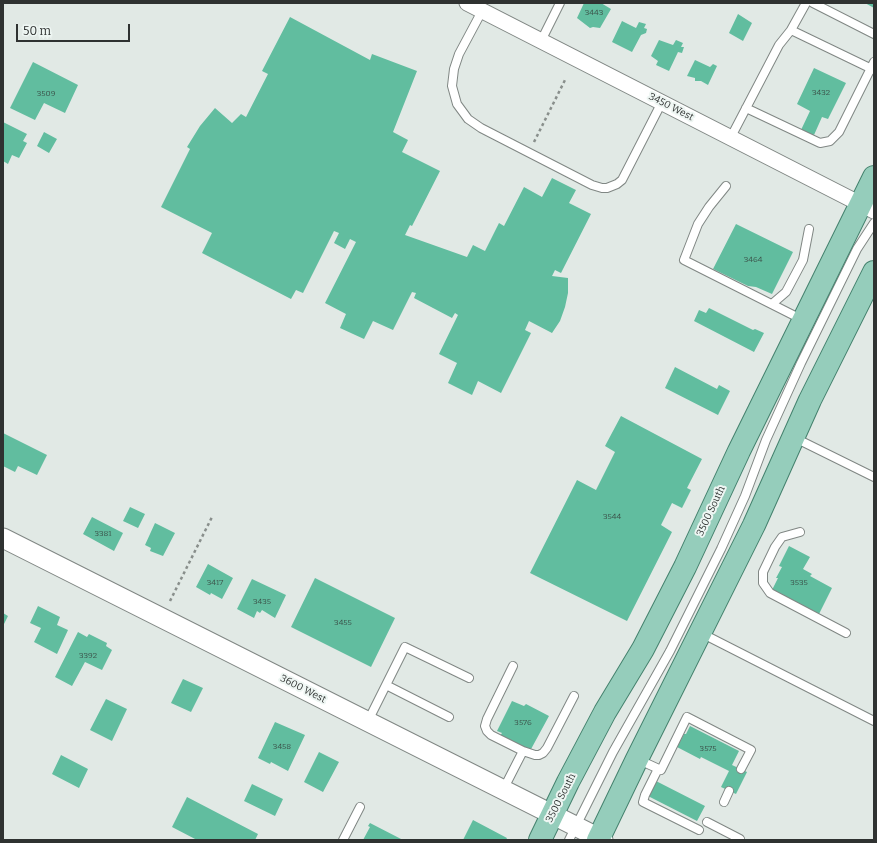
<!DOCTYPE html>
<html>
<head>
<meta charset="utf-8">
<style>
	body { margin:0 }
	#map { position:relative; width:877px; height:843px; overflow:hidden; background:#e1e9e5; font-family:Bitter,serif }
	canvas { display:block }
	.frame { position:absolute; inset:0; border:4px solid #2f3231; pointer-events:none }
	.scale { position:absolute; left:16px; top:24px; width:114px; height:18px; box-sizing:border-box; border:2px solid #2f3231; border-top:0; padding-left:5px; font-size:12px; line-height:14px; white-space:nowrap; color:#2f3231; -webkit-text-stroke:3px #eef6f3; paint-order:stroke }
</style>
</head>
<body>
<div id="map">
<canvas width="877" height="843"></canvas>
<div class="frame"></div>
<div class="scale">50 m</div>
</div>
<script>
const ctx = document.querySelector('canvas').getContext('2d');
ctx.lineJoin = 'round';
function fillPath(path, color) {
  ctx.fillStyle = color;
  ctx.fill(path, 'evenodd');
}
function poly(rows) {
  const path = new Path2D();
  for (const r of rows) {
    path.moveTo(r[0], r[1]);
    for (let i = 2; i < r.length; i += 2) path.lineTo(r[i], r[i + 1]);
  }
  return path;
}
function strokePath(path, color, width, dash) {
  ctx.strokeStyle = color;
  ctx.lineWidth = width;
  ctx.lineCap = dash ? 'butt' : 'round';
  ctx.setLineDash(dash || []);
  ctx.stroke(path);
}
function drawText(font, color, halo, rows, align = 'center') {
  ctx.font = font + ' Bitter,serif';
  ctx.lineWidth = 4;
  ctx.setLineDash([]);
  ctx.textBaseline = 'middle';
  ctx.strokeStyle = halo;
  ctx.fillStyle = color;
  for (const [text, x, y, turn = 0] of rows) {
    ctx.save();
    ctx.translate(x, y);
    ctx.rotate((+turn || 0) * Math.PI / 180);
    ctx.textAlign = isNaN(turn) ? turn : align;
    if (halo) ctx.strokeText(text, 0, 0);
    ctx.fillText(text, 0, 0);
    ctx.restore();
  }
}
const building = poly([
	[584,3,601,3,611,9,600,28,593,27,590,28,577,18],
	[865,3,874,3,874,8],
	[738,14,752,23,743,41,729,33],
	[290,17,370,60,372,54,417,71,393,132,408,140,402,152,440,171,412,226,410,225,405,235,467,257,473,245,485,251,499,223,504,226,524,187,542,197,552,178,576,190,569,203,591,214,561,273,555,270,552,276,568,278,568,293,565,307,560,321,552,333,529,321,525,330,531,333,501,393,478,381,472,395,448,383,457,363,439,354,458,315,455,313,452,318,414,298,416,293,412,292,393,330,373,321,364,339,340,328,346,314,325,303,356,242,350,239,345,249,334,243,339,233,334,231,303,293,296,290,291,299,202,253,212,233,161,207,190,149,187,147,200,126,215,108,232,123,241,114,246,117,268,74,262,71],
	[622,21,636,28,639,22,646,24,644,28,647,29,646,33,641,35,632,52,612,42],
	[659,40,673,45,676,40,683,43,681,47,684,47,682,53,678,52,669,71,656,65,658,61,651,56],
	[695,60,710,67,713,64,717,66,708,85,701,81,695,81,695,78,687,76],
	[33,62,78,85,65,113,44,103,35,120,10,108],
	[814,68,846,83,828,119,822,117,814,135,801,130,810,111,797,104],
	[3,122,27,134,23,141,27,143,19,158,12,155,8,164,3,161],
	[44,132,57,139,49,153,37,146],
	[736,224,793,252,772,294,756,287,748,286,713,269],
	[709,308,753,330,755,329,764,333,754,352,694,321,699,310,706,313],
	[675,367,717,389,719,385,730,391,718,415,665,388],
	[621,416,702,459,687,488,691,490,682,508,672,503,661,525,672,532,627,621,530,573,577,480,596,490,615,452,605,446],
	[3,433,47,455,37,475,18,466,15,472,3,466],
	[130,507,145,514,138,528,123,521],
	[92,517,123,533,114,551,83,534],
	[155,523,175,533,163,556,150,551,151,548,145,545],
	[789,546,810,557,803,569,812,574,810,576,832,588,818,616,771,592,778,578,776,578,782,567,779,566],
	[208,564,233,578,222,599,211,593,210,595,196,587],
	[315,578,395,618,371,667,291,627],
	[252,579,286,595,275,618,262,610,260,613,257,611,254,618,237,609],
	[38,606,60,617,57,625,68,630,57,654,34,642,41,628,30,623],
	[3,613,8,616,3,626],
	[78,632,87,637,89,634,107,643,106,646,112,650,102,670,85,662,72,686,55,677],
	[183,679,203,688,191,712,171,703],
	[106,699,127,709,112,741,90,730],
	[512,701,524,706,526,704,549,716,530,751,500,736,502,733,497,731],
	[275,722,305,735,288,771,271,762,270,764,258,758],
	[690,726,739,751,732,765,747,772,736,794,721,787,729,771,701,757,700,759,677,747,684,734,686,734],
	[319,752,339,762,323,792,304,782],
	[61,755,88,769,79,788,52,774],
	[656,781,705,806,697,821,648,796],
	[252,784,283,799,275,816,244,801],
	[187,797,258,834,255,840,197,840,172,827],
	[473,820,507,838,506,840,463,840],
	[370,823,403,840,363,840,370,827,368,826]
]);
const path = poly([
	[534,142,566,78],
	[170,601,212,517]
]);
const service = poly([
	[813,3,874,34],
	[482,11,459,54,454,69,452,86,457,104,468,119,481,128,592,185,602,188,607,188,617,184,622,180,662,102],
	[791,30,806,3],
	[541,41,560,3],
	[746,108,820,143,830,141,839,132,874,62],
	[731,137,779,45,791,30,874,70],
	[726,186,709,207,698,224,684,260,803,320],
	[772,304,786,292,803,260,809,229],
	[793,437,874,477],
	[800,532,782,537,775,547,763,572,763,583,770,593,846,633],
	[701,633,874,721],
	[513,666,487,719,485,726,487,731,491,735,523,751,535,755,539,755,543,753,547,748,574,696],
	[386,685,449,717],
	[368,721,405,647,469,678],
	[637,759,661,770,687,717,751,750,741,769],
	[658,769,645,795,643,802,699,830],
	[503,790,523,751],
	[724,802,729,791],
	[707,822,740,839],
	[343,840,360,807],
	[569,840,613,752,670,651,721,549,745,496,766,440,801,363,857,249,874,223]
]);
const minor = poly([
	[467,3,874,211]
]);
const tertiary = poly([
	[3,538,603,840]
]);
const primary = poly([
	[540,840,568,782,605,712,643,649,685,567,739,451,874,177],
	[598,840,637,759,754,525,810,400,874,272]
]);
const numberNames = [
	["3443",594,13],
	["3432",821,93],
	["3509",46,94],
	["3464",753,260],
	["3544",612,517],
	["3381",103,534],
	["3417",215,583],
	["3535",799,583],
	["3435",262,602],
	["3455",343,623],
	["3392",88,656],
	["3576",523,723],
	["3458",282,747],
	["3575",708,749]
];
const streetNames = [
	["3450 West",671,107,27],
	["3500 South",711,511,-65],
	["3600 West",303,689,27],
	["3500 South",561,798,-63]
];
fillPath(building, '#61bd9f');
strokePath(service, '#808784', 10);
strokePath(minor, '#808784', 17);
strokePath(tertiary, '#808784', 21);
strokePath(primary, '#44816d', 24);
strokePath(path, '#898f8c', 2.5, [3, 3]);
strokePath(service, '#fff', 8);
strokePath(minor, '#fff', 15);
strokePath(tertiary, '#fff', 19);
strokePath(primary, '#95cdbb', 22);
drawText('8px', '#3c554c', null, numberNames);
drawText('10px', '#2f3231', '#eef6f3', streetNames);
</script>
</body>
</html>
